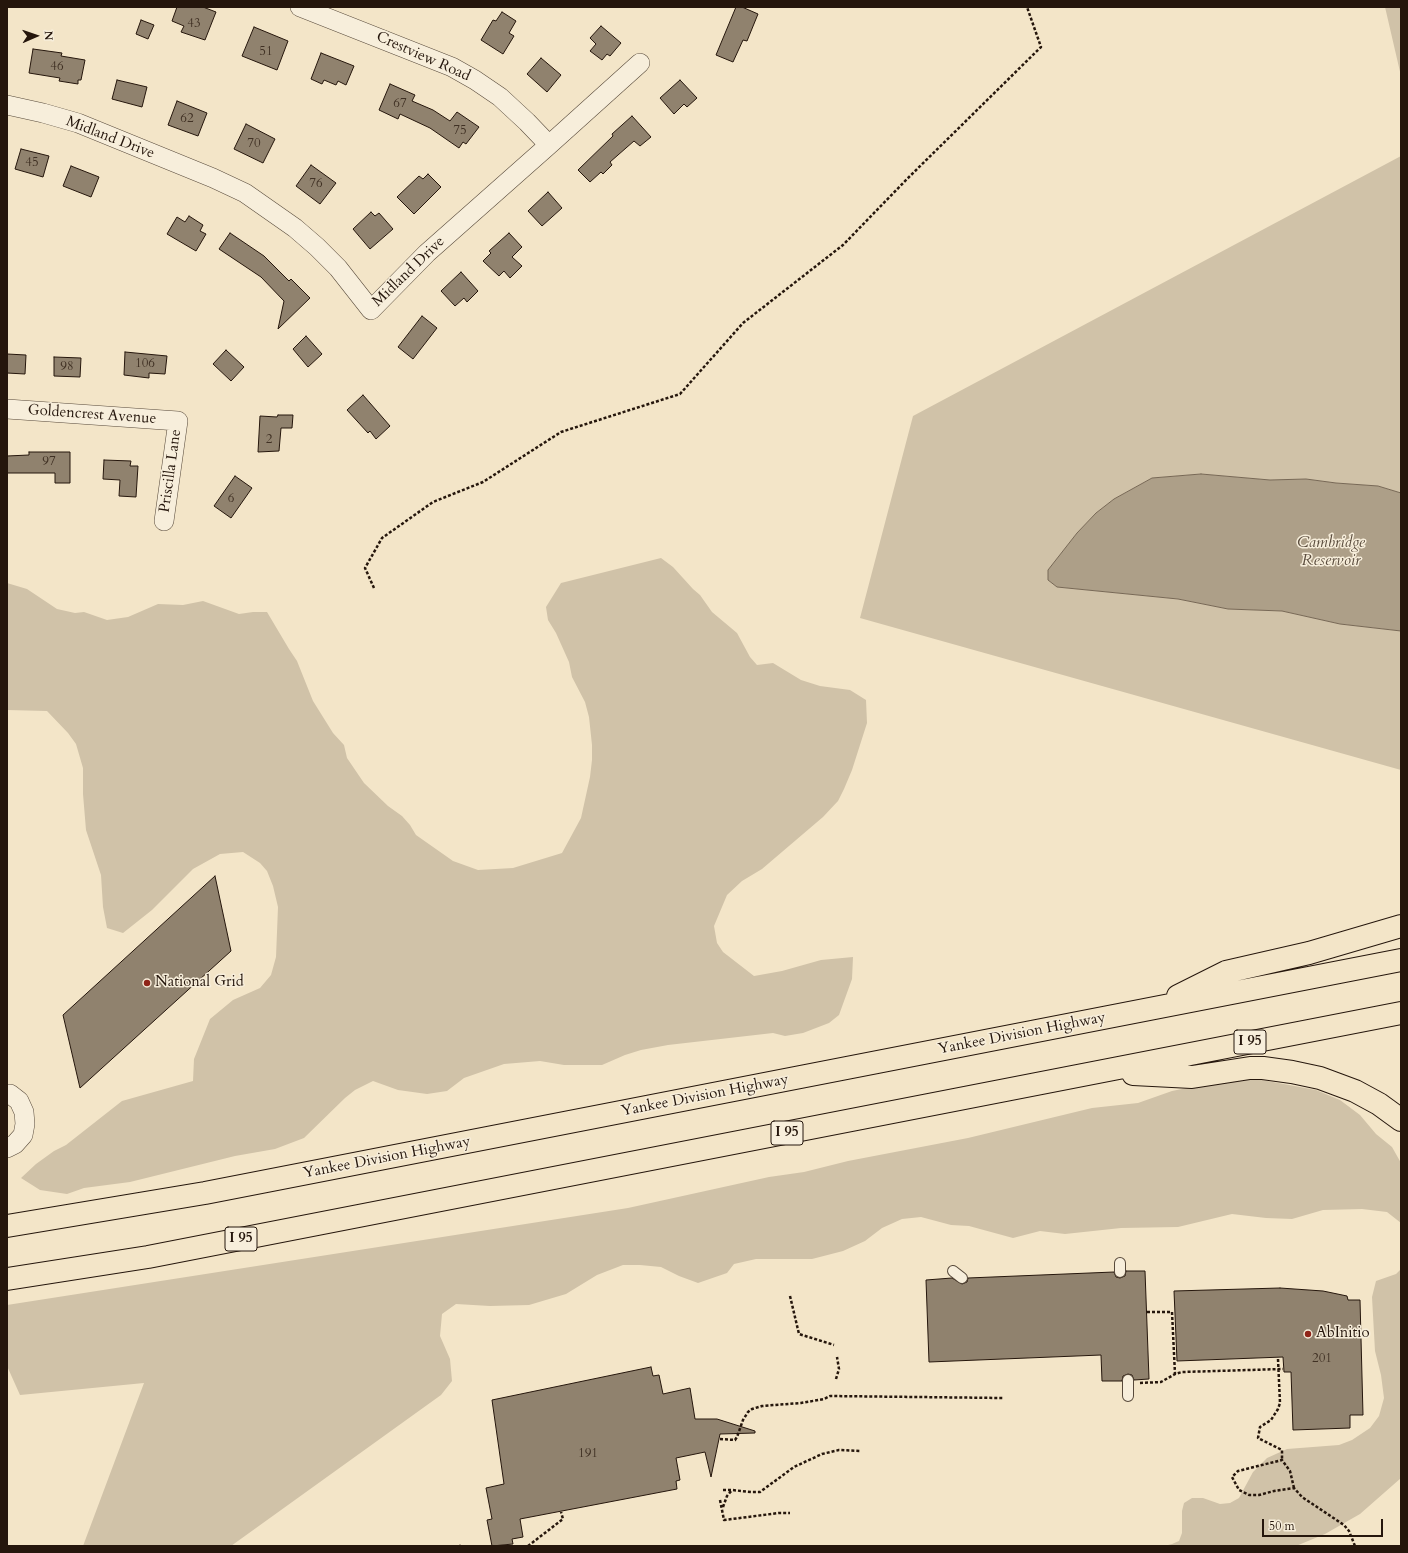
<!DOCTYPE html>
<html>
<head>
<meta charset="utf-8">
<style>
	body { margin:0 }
	#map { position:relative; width:1408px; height:1553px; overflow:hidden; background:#f3e5c8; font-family:Cardo,serif }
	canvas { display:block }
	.frame { position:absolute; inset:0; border:8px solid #25160c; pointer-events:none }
	.north { position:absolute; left:16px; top:16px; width:40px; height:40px; -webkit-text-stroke:3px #f7eedb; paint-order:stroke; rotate:88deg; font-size:11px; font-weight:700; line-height:16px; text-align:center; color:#25160c }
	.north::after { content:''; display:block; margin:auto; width:14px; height:18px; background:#25160c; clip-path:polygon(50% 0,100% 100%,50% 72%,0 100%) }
	.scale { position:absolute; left:1262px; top:1519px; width:121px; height:18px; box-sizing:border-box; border:2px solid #25160c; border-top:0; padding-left:5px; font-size:12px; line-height:14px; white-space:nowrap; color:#25160c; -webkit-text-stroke:3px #f7eedb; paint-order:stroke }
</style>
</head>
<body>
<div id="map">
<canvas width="1408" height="1553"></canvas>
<div class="frame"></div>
<div class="north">N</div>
<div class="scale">50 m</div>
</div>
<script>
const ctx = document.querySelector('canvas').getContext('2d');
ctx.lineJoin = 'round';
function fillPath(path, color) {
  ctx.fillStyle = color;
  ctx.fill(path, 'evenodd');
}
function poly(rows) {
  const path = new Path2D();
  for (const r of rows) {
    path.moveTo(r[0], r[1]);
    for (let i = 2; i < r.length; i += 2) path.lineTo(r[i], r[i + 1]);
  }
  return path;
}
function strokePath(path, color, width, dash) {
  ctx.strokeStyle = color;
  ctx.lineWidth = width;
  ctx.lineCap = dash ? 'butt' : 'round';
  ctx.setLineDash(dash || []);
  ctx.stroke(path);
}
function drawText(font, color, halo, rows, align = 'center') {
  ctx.font = font + ' Cardo,serif';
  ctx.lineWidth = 3;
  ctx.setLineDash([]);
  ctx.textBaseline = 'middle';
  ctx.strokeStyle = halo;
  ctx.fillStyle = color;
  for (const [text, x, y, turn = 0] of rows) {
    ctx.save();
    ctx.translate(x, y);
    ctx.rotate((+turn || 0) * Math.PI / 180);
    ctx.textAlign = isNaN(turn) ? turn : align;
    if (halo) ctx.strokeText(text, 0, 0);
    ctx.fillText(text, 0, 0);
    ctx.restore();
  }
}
const green = poly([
	[1385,7,1401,7,1401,76],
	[1401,156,1401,493,1378,486,1336,483,1306,479,1270,480,1201,474,1152,478,1114,499,1096,513,1077,533,1049,570,1048,580,1057,587,1178,599,1228,609,1282,611,1340,624,1401,631,1401,770,860,618,913,416],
	[661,558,673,567,693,589,700,595,712,612,737,633,750,657,757,665,773,663,801,680,820,686,850,690,866,700,867,723,852,770,844,789,838,801,823,817,762,869,742,881,727,895,714,926,717,943,723,952,754,976,782,971,821,960,853,957,852,979,839,1015,829,1023,803,1033,785,1036,773,1033,668,1045,641,1050,625,1055,602,1065,564,1065,540,1061,504,1064,464,1078,447,1091,427,1094,398,1090,373,1081,355,1090,345,1098,304,1138,275,1149,235,1156,130,1182,84,1188,67,1194,40,1190,21,1178,36,1164,54,1151,66,1145,122,1101,193,1081,194,1059,210,1019,233,1000,260,988,271,975,276,957,278,907,273,886,267,871,260,863,243,852,220,854,193,869,152,910,123,933,107,928,103,907,101,875,86,830,83,794,83,768,76,744,68,733,47,711,7,710,7,583,27,589,57,609,75,613,84,612,107,620,128,617,158,604,183,605,203,601,239,614,253,612,267,612,289,649,297,661,313,701,333,733,344,745,347,758,364,783,388,806,402,816,410,825,416,835,453,861,478,870,513,868,562,853,581,818,590,777,592,760,592,745,589,717,585,702,572,677,569,662,556,633,548,620,546,607,561,583],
	[1235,1080,1262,1080,1316,1090,1340,1100,1360,1115,1376,1134,1392,1147,1401,1163,1401,1223,1387,1212,1362,1209,1323,1210,1292,1219,1266,1218,1232,1214,1178,1227,1121,1228,1065,1234,1040,1231,1013,1238,969,1226,951,1225,921,1217,902,1219,882,1228,865,1241,843,1251,812,1259,756,1259,734,1264,727,1273,698,1283,679,1276,661,1267,640,1265,623,1265,597,1275,566,1294,529,1305,490,1306,456,1304,442,1314,440,1336,450,1359,452,1381,441,1395,231,1546,83,1546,144,1383,20,1395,7,1366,7,1305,628,1208,769,1177,804,1172,848,1161,968,1138,1092,1108,1138,1103,1172,1091,1206,1084],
	[1401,1269,1401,1478,1360,1514,1325,1534,1296,1546,1164,1546,1172,1544,1179,1541,1182,1533,1182,1511,1184,1503,1192,1498,1203,1498,1220,1504,1230,1503,1239,1498,1253,1472,1267,1458,1287,1449,1339,1445,1352,1440,1370,1428,1379,1416,1384,1398,1381,1375,1375,1351,1372,1297,1376,1281,1396,1274]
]);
const water = poly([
	[1201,474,1270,480,1306,479,1336,483,1378,486,1401,493,1401,631,1340,624,1282,611,1228,609,1178,599,1057,587,1048,580,1048,570,1077,533,1096,513,1114,499,1152,478,1201,474]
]);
const building = poly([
	[177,7,203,7,216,12,205,40,181,32,184,26,172,21,177,7],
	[736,7,742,7,758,14,747,41,743,40,733,62,716,55,736,7],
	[502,12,516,21,509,33,514,36,503,54,481,40,493,20,496,21,502,12],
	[141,20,154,25,148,39,136,34,141,20],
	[601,26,621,43,610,56,607,54,602,60,590,51,596,44,590,38,601,26],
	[254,27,288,41,277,70,242,56,254,27],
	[33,49,62,53,61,56,85,60,81,80,78,80,78,84,59,81,60,78,29,73,33,49],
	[321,53,354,66,346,85,338,81,336,85,324,80,322,84,311,79,321,53],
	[541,58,561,75,547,92,527,74,541,58],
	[117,80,147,87,142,107,112,99,117,80],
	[680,80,697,98,687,107,684,104,674,114,660,98,680,80],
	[390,84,415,95,412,101,433,110,450,121,457,112,479,127,466,144,463,142,459,148,430,128,400,114,398,119,379,110,390,84],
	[177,101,207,113,198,136,168,125,177,101],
	[632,116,651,137,640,146,634,141,610,162,612,165,603,174,601,172,590,182,578,170,613,136,612,134,632,116],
	[246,124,275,139,263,163,234,149,246,124],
	[21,149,49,156,43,177,15,169,21,149],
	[311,165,336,183,320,204,296,186,311,165],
	[71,166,99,177,91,197,63,186,71,166],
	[428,174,441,187,414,214,397,197,419,176,423,179,428,174],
	[548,192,562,208,542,226,528,211,548,192],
	[371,212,375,216,379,213,393,229,370,249,353,229,371,212],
	[189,216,203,225,200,231,206,234,196,251,167,234,177,217,185,222,189,216],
	[230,233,264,256,289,281,291,279,310,298,278,329,284,301,261,277,219,249,230,233],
	[509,233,522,247,512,257,522,266,510,278,504,271,499,276,483,261,491,253,489,251,509,233],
	[461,272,478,291,467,302,464,298,455,306,441,291,461,272],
	[422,316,437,328,413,359,398,347,422,316],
	[306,336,322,354,308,367,293,349,306,336],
	[226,350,244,367,231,381,213,364,226,350],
	[125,352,167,356,165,374,149,373,149,378,124,375,125,352],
	[7,354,26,355,25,374,7,373,7,354],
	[54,357,81,358,80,377,54,376,54,357],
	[363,395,390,426,376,439,370,431,368,433,347,410,363,395],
	[278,415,293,415,292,428,281,428,279,451,258,452,260,416,277,417,278,415],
	[29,452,70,452,70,483,55,483,55,473,7,473,7,456,29,455,29,452],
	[104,460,131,461,130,466,138,466,136,497,119,496,120,480,103,479,104,460],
	[235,476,252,488,231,518,214,506,235,476],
	[215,876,231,951,80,1088,63,1015,215,876],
	[1126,1271,1145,1271,1149,1379,1134,1380,1132,1375,1128,1374,1123,1376,1122,1381,1102,1381,1101,1355,929,1362,926,1280,952,1278,962,1284,967,1282,968,1278,1114,1272,1116,1277,1120,1278,1125,1276,1126,1271],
	[1280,1288,1323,1291,1347,1296,1348,1300,1360,1300,1363,1415,1350,1415,1350,1428,1293,1430,1291,1372,1284,1372,1283,1357,1177,1361,1174,1291,1280,1288],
	[651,1367,653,1376,659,1375,663,1394,690,1388,695,1419,717,1419,755,1431,755,1433,720,1434,711,1477,705,1452,676,1458,680,1480,676,1481,677,1489,520,1519,523,1537,512,1539,513,1544,492,1546,487,1520,492,1519,486,1488,504,1484,492,1400,651,1367]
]);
const path = poly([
	[374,588,365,568,382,538,433,502,483,482,561,432,680,394,743,323,843,245,907,179,1041,47,1027,7],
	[790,1296,799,1334,834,1345],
	[1147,1312,1172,1312,1175,1374],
	[1278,1359,1280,1403,1278,1409,1271,1420,1260,1427,1258,1438,1282,1450,1282,1460],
	[836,1379,839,1369,837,1357],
	[1140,1383,1161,1382,1175,1374,1182,1372,1283,1369],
	[720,1439,735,1440,737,1437,743,1420,748,1412,752,1409,762,1406,801,1403,824,1399,830,1396,1003,1398],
	[1294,1488,1290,1471,1282,1460,1238,1471,1232,1477,1239,1490,1249,1495,1259,1495,1274,1491,1294,1488,1302,1497,1344,1525,1349,1531,1355,1546],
	[723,1490,732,1490,751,1492,760,1492,794,1467,822,1454,839,1450,860,1451],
	[720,1500,724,1520,779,1513,790,1513],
	[723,1507,727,1496,732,1490],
	[459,1546,461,1546],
	[528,1546,563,1519,561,1512]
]);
const service = poly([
	[1120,1263,1120,1272],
	[953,1271,962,1278],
	[1128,1380,1128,1396]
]);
const minor = poly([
	[300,7,452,67,475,80,500,97,527,122,549,145],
	[7,105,43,113,78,123,213,178,245,193,295,228,317,247,338,268,371,310,427,253,549,145,640,63],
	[7,409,178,421,164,521],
	[7,1094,10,1094,19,1101,24,1112,25,1124,23,1135,15,1144,7,1148]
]);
const motorway = poly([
	[1178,996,1226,972,1309,953,1401,926],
	[1133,1074,1192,1077,1250,1068,1263,1068,1292,1072,1320,1078,1355,1091,1379,1104,1401,1120],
	[7,1226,205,1193,1401,960],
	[7,1279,148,1257,1401,1013]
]);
const markers = [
	[147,983,4,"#8f2418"],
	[1308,1334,4,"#8f2418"]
];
const numberNames = [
	["43",194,24],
	["51",266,52],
	["46",57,67],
	["67",400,104],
	["62",187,119],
	["75",460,131],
	["70",254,144],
	["45",32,163],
	["76",316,184],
	["106",145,364],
	["98",67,367],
	["2",269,440],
	["97",49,462],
	["6",231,499],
	["201",1322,1359],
	["191",588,1454]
];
const shields = [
	[1250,1042,32],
	[787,1133,32],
	[241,1239,32]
];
const shieldNames = [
	["I 95",1250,1042],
	["I 95",787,1133],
	["I 95",241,1239]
];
const streetNames = [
	["Crestview Road",423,57,24],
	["Midland Drive",110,138,21],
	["Midland Drive",409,272,-44],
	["Goldencrest Avenue",92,415,4],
	["Priscilla Lane",171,471,-82],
	["Yankee Division Highway",1022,1034,-11],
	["Yankee Division Highway",705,1096,-11],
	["Yankee Division Highway",387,1158,-11]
];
const poiNames = [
	["National Grid",155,983],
	["AbInitio",1316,1334]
];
const waterNames = [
	["Cambridge",1331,543],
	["Reservoir",1331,561]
];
fillPath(green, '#d0c2a8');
fillPath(water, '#ad9f88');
strokePath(water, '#776856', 1);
fillPath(building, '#90826e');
strokePath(building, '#25160c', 1);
strokePath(service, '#584a3b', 12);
strokePath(minor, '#584a3b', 20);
strokePath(motorway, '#25160c', 24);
strokePath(path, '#25160c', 2.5, [3, 2]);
strokePath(service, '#f7eedb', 10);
strokePath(minor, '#f7eedb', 19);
strokePath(motorway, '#f3e5c8', 22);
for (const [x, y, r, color] of markers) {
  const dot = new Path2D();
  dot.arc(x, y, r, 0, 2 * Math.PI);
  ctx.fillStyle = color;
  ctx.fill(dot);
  strokePath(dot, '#f7eedb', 1.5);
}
drawText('13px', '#403124', null, numberNames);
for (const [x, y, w] of shields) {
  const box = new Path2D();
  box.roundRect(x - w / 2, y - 12, w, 24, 3);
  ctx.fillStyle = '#f7eedb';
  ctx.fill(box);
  strokePath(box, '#25160c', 1);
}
drawText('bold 14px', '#25160c', null, shieldNames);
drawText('15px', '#25160c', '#f7eedb', streetNames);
drawText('15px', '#25160c', '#f7eedb', poiNames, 'left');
drawText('italic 16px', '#5b4d3e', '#f7eedb', waterNames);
</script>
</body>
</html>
